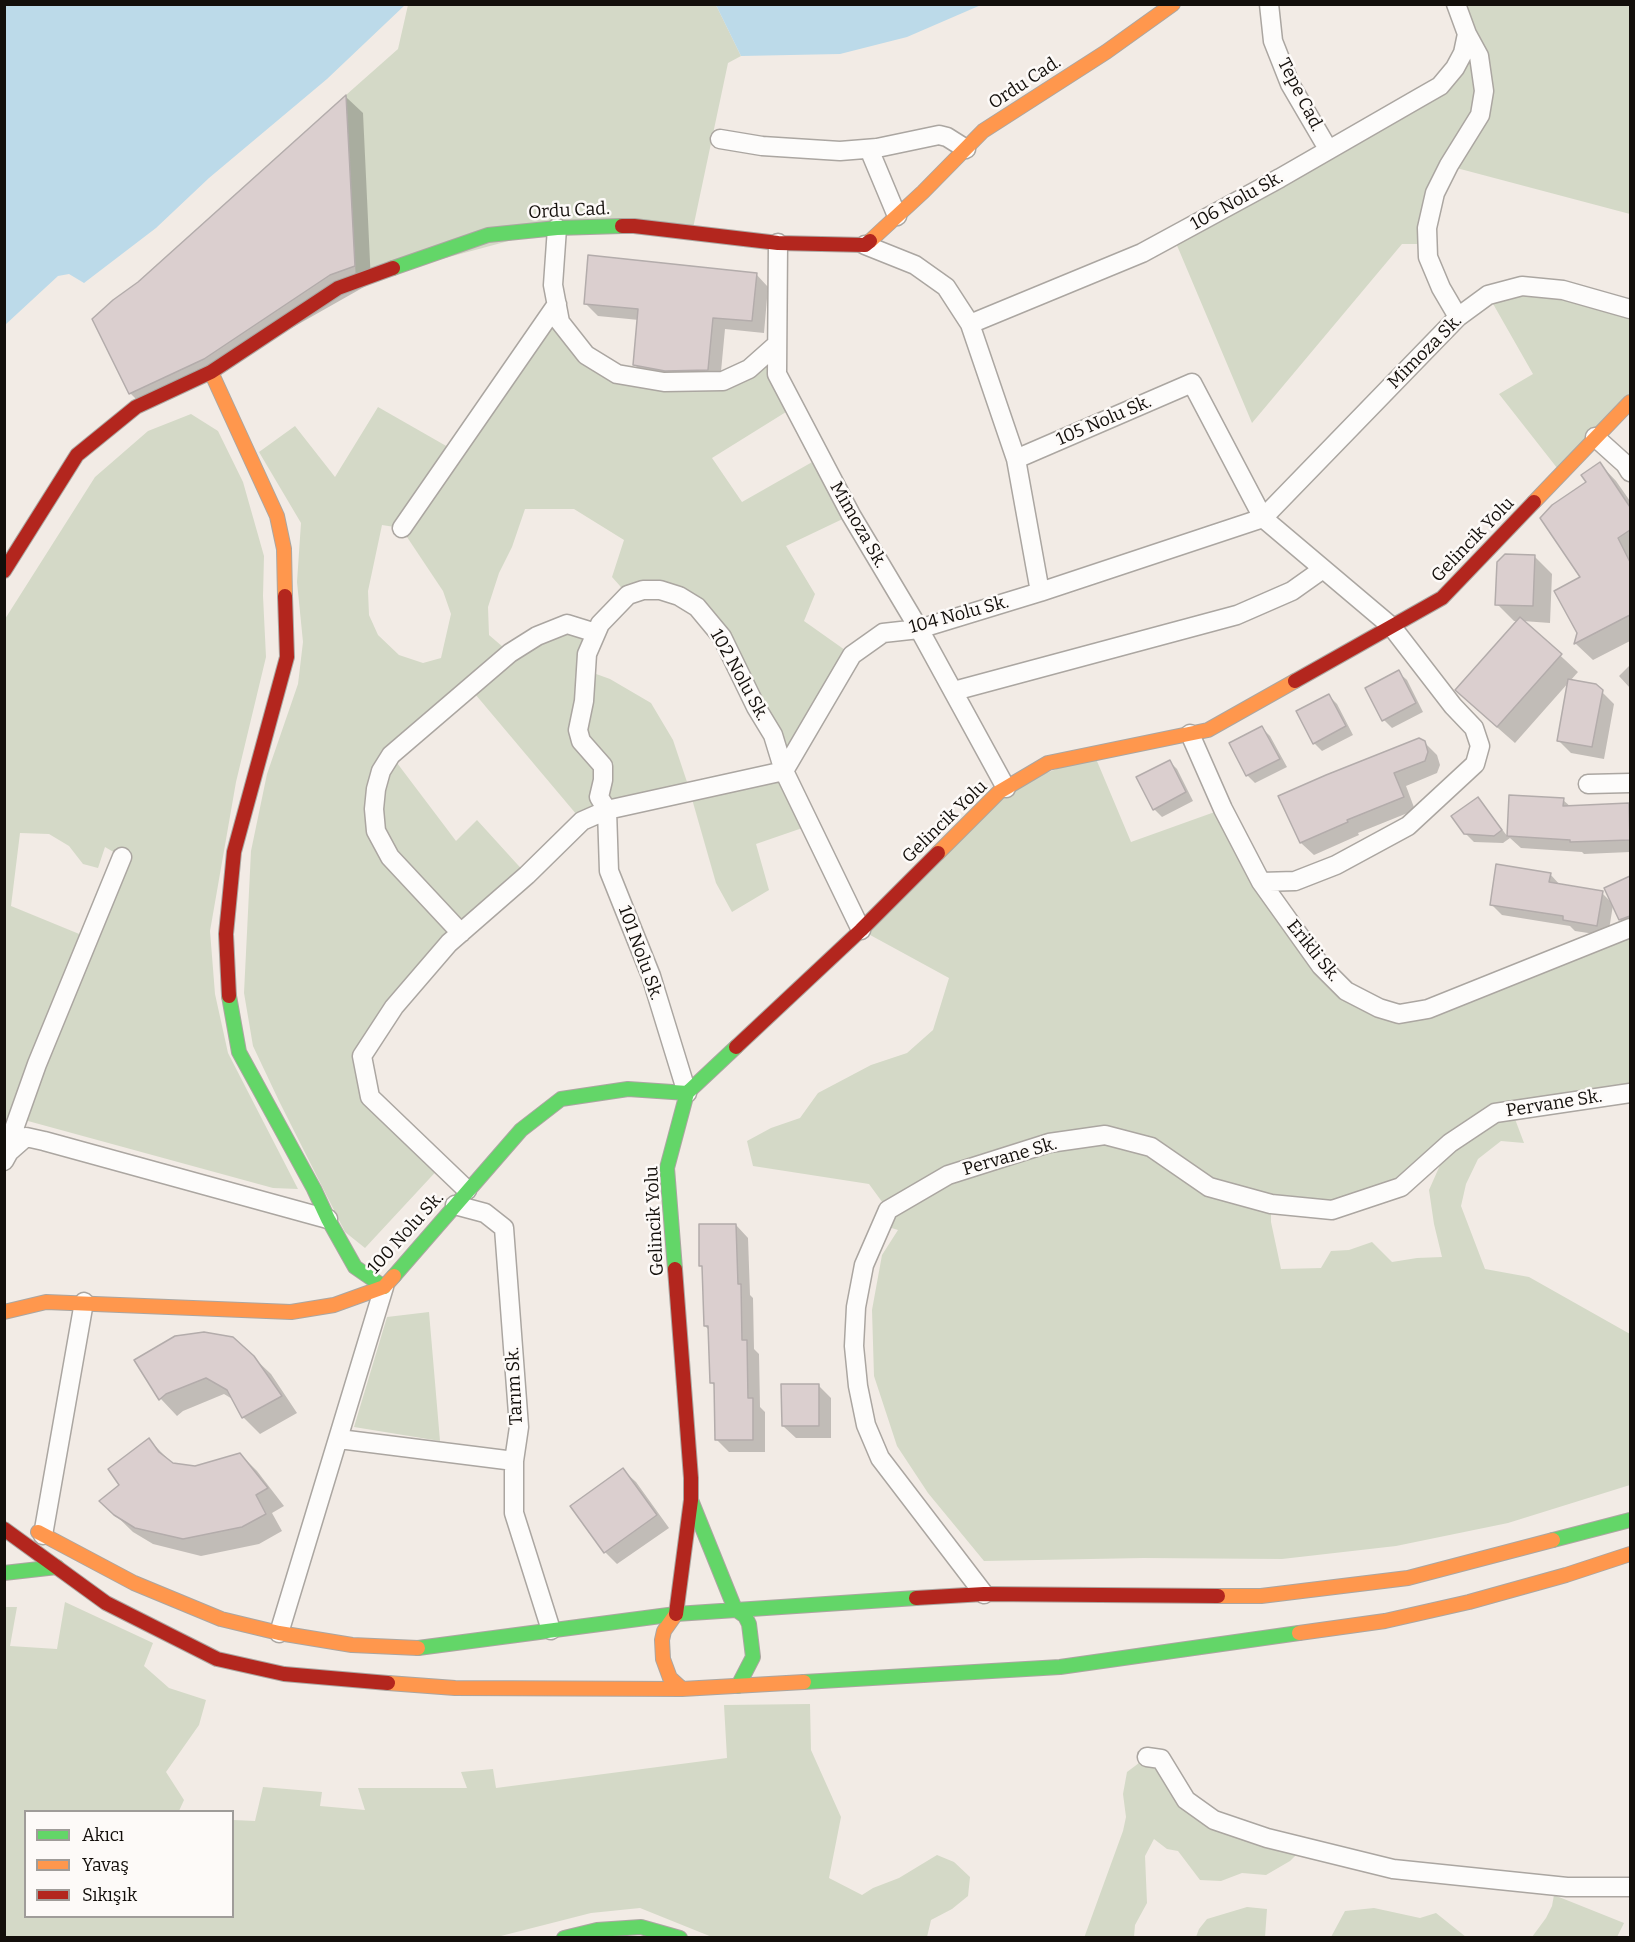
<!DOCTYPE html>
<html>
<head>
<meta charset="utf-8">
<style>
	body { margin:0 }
	#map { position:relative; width:1635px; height:1942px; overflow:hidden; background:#f2ebe5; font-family:Bitter,serif }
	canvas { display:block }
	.frame { position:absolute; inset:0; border:6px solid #130f0b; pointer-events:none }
	.legend { position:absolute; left:24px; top:1810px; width:210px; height:108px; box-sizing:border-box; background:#fdfaf8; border:2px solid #9f9c99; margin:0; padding:8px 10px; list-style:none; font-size:18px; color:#130f0b }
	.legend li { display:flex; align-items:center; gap:12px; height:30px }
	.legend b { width:30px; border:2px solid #9f9c99 }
</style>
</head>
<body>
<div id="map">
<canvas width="1635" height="1942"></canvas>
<div class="frame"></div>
<ul class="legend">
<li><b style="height:8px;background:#63d668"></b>Akıcı</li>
<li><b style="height:8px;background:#ff974d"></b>Yavaş</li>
<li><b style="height:8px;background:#b3261e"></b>Sıkışık</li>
</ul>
</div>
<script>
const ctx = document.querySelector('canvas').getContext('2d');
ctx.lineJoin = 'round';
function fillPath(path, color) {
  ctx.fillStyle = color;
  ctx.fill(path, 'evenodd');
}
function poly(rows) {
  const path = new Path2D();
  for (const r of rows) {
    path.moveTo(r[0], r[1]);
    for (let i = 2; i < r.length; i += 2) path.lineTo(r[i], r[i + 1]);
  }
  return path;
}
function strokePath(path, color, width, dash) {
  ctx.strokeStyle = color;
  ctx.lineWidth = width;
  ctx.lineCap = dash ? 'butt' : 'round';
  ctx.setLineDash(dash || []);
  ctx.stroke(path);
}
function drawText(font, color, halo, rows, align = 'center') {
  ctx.font = font + ' Bitter,serif';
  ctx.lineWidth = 5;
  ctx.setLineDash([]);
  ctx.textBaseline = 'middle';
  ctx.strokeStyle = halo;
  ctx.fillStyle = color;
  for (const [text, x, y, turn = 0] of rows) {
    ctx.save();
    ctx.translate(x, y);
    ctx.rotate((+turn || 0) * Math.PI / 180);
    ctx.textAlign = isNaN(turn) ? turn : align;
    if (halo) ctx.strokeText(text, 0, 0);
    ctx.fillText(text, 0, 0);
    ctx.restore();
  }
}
const green = poly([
	[408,5,716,5,741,56,728,63,692,233,557,228,356,282,346,95,398,49],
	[1465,5,1630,5,1630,214,1449,166,1428,244,1402,244,1252,423,1173,236,1455,68],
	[1522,286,1630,309,1630,402,1561,473,1499,394,1533,374,1488,295],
	[557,304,560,322,617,374,723,381,776,345,794,407,712,458,742,502,821,457,851,515,786,546,815,594,804,621,852,655,784,771,811,825,756,844,769,890,732,912,716,883,690,792,582,821,470,688,391,755,456,841,477,820,527,875,449,943,362,1056,370,1097,442,1165,365,1248,345,1232,279,1101,253,1046,244,993,251,851,267,774,298,684,303,642,297,582,301,523,259,452,295,426,335,477,378,407,455,451],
	[525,509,574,509,624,540,612,577,628,595,679,596,722,637,784,771,690,791,673,740,651,703,610,679,585,670,596,633,580,626,510,653,489,635,488,607,499,573,512,547],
	[382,525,401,528,443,591,451,614,441,658,423,663,399,655,378,635,369,615,368,591],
	[191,414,218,431,243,482,264,556,263,596,266,657,236,782,210,931,215,994,228,1053,298,1189,273,1188,17,1118,5,1156,5,619,95,477,148,431],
	[20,833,49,834,69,846,83,864,98,868,105,847,122,857,89,938,11,906],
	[1094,754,1131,842,1223,809,1321,966,1398,1014,1630,928,1630,1097,1512,1111,1524,1143,1501,1141,1478,1159,1466,1184,1461,1206,1485,1269,1529,1277,1630,1334,1630,1485,1508,1523,1396,1546,1282,1559,1144,1558,984,1561,928,1493,897,1446,874,1376,872,1310,882,1255,898,1230,882,1225,888,1210,869,1184,753,1166,747,1141,771,1128,800,1118,818,1093,871,1065,907,1053,933,1030,949,978,861,930,999,792],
	[1449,1145,1429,1190,1434,1224,1442,1257,1417,1258,1392,1262,1372,1242,1349,1250,1331,1251,1321,1268,1281,1269,1271,1222,1271,1204,1332,1210,1401,1187],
	[429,1312,440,1441,354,1427,387,1317],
	[65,1602,153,1643,144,1666,169,1688,206,1700,199,1725,166,1772,184,1800,179,1811,26,1812,26,1916,232,1916,233,1820,255,1821,263,1787,322,1792,320,1806,365,1810,358,1788,467,1788,461,1772,493,1769,496,1788,727,1758,724,1705,810,1704,811,1750,841,1817,829,1878,862,1895,873,1888,899,1878,937,1855,954,1862,970,1877,968,1896,952,1909,931,1920,927,1937,712,1937,640,1908,591,1913,497,1937,5,1938,5,1607,17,1607,10,1646,57,1649],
	[1147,1757,1186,1800,1304,1847,1290,1861,1266,1875,1242,1873,1221,1881,1200,1880,1178,1851,1167,1849,1154,1839,1145,1856,1147,1903,1135,1925,1134,1937,1084,1938,1123,1831,1126,1817,1123,1794,1127,1772],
	[1554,1895,1624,1923,1617,1937,1532,1937,1546,1918,1552,1906],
	[1247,1907,1267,1909,1265,1937,1196,1937,1199,1929,1207,1919],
	[1374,1908,1420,1918,1436,1913,1466,1937,1331,1937,1345,1911]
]);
const water = poly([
	[5,4,405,4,405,5,327,79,209,178,156,228,84,283,69,274,58,276,5,325],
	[716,5,981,5,907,37,840,54,741,56]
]);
const shadow = poly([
	[346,97,363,113,371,283,147,410,130,393,139,283],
	[756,274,768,287,764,333,725,329,720,382,647,377,635,365,639,320,598,316,585,303],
	[1600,464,1616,481,1630,501,1630,641,1593,660,1576,644,1588,483],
	[1535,557,1552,574,1550,623,1523,621,1578,672,1570,681,1601,691,1614,704,1604,759,1571,753,1558,740,1569,682,1515,743,1474,707,1518,621,1514,621,1497,604],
	[1630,665,1630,688,1619,676],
	[1398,672,1407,680,1423,712,1392,728,1384,720],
	[1329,696,1337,704,1353,735,1322,751,1314,743],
	[1262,728,1270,736,1287,767,1255,783,1247,775],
	[1424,742,1437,755,1440,765,1437,773,1406,786,1415,810,1358,833,1359,835,1314,855,1301,843,1280,797],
	[1169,761,1177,769,1193,801,1162,817,1154,809],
	[1510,797,1563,800,1571,807,1630,805,1630,852,1584,854,1582,852,1521,848,1510,838,1503,843,1474,842,1465,833,1478,799,1508,837],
	[1550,874,1561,886,1602,893,1611,902,1606,889,1630,878,1630,930,1620,920,1613,905,1608,936,1575,931,1570,926,1502,915,1491,904],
	[736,1225,748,1238,750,1295,753,1298,754,1349,759,1354,760,1407,765,1412,765,1452,729,1452,717,1440,716,1387,711,1382,710,1331,705,1326,704,1269,701,1266],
	[253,1357,271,1374,297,1413,260,1434,243,1417,234,1400,224,1394,183,1411,177,1416,161,1399,136,1360],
	[818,1385,831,1398,831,1438,796,1438,783,1426],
	[149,1440,173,1464,196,1467,240,1454,257,1471,284,1506,272,1513,282,1531,259,1544,201,1556,153,1544,133,1532,101,1501,121,1485],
	[623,1470,636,1482,669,1528,617,1564,605,1552]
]);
const building = poly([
	[346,95,355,266,330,275,204,359,129,394,92,319,113,300,138,282,346,95],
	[588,255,757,273,752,321,713,318,708,370,665,371,633,365,638,309,584,304,588,255],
	[1600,462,1630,507,1630,530,1618,538,1630,562,1630,615,1574,644,1577,633,1554,591,1580,577,1540,518,1552,505,1586,482,1581,475,1600,462],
	[1505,554,1535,555,1533,606,1495,605,1497,562,1505,554],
	[1520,617,1562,654,1497,727,1455,690,1520,617],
	[1399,670,1416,703,1382,721,1365,688,1399,670],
	[1568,679,1596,684,1603,690,1592,747,1557,741,1568,679],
	[1329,694,1346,726,1313,744,1296,711,1329,694],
	[1262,726,1280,759,1246,776,1229,743,1262,726],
	[1419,738,1425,741,1428,752,1425,761,1394,773,1404,797,1347,820,1348,822,1300,843,1278,796,1326,775,1419,738],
	[1170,760,1186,792,1153,810,1136,777,1170,760],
	[1509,795,1564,798,1563,806,1629,803,1630,840,1570,842,1570,840,1507,836,1509,795],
	[1478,797,1502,830,1494,836,1464,834,1451,816,1478,797],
	[1496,864,1551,873,1549,882,1603,891,1597,926,1563,920,1563,916,1490,905,1496,864],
	[1630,876,1630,916,1619,920,1604,888,1630,876],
	[699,1224,736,1224,738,1284,741,1284,742,1340,747,1340,748,1398,753,1398,753,1440,715,1440,714,1383,710,1383,708,1326,704,1326,702,1266,699,1266,699,1224],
	[204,1332,233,1337,254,1356,282,1396,242,1418,227,1390,206,1378,166,1394,159,1400,134,1360,175,1336,204,1332],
	[781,1384,819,1384,819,1426,782,1426,781,1384],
	[149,1438,159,1452,173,1463,195,1466,240,1453,268,1488,256,1495,266,1514,242,1527,183,1539,135,1528,114,1515,99,1501,119,1485,108,1469,149,1438],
	[623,1468,657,1515,604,1553,570,1506,623,1468]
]);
const street = poly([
	[1269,4,1273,41,1290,84,1328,149],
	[1456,4,1467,34,1479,56,1484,91,1480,115,1449,165,1435,193,1427,228,1428,257,1441,288,1458,317],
	[720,139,762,146,840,151,877,148,939,135,947,137,966,149],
	[869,149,897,216],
	[557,228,553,285,560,322,586,355,617,374,664,382,723,381,749,369,776,345],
	[778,243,777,374,851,515,919,629,1006,788],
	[865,245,915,265,946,287,970,324,1016,459,1040,592],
	[970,324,1142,253,1280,178,1419,98,1440,86,1455,68,1463,53,1467,34],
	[1595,437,1625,464,1630,472],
	[1016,459,1192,383,1263,518,1392,627,1453,706,1474,728,1480,746,1475,764,1408,826,1336,865,1295,881,1261,882],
	[402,528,557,304],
	[954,691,1237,615,1292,591,1323,569],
	[1190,734,1223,809,1261,882,1321,966,1346,991,1379,1008,1399,1014,1428,1009,1630,928],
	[784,771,852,655,883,633,919,629,1040,592,1263,518,1458,317,1488,295,1522,286,1563,290,1630,309],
	[1588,784,1630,783],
	[461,933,390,857,376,831,374,809,376,789,381,771,391,755,510,653,537,636,567,624,596,633],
	[687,1093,651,976,609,871,607,810,599,797,603,780,603,766,581,741,578,730,584,701,587,654,600,624,628,595,643,590,660,590,679,596,697,607,722,637,756,707,773,735,784,771,861,930],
	[5,1154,37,1064,122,857],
	[4,1161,9,1152,26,1137,44,1141,328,1219],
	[467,1190,370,1097,362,1056,394,1007,449,943,527,875,582,821,607,810,784,771],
	[455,1205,485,1213,504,1228,519,1427,514,1461,514,1513,551,1630],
	[339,1439,514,1461],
	[43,1535,84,1302],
	[984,1594,880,1458,866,1425,858,1386,854,1346,856,1307,864,1265,888,1210,948,1175,1049,1143,1105,1135,1151,1147,1209,1187,1271,1204,1332,1210,1401,1187,1450,1143,1495,1113,1630,1093],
	[279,1633,384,1287],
	[1147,1757,1161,1759,1186,1800,1214,1820,1267,1838,1393,1869,1567,1887,1630,1887]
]);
const fast = poly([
	[393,268,488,235,557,228,622,226],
	[229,996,239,1052,314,1189,328,1219,355,1267,384,1287],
	[675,1269,667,1168,687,1093,736,1047],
	[394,1276,521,1130,561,1099,628,1089,687,1093],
	[691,1500,735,1609],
	[1553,1540,1630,1520],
	[4,1573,57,1567],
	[735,1609,745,1616,749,1624,753,1657,738,1686],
	[418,1648,676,1614,916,1598],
	[804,1682,1060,1667,1299,1633],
	[564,1938,597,1930,641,1927,680,1938]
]);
const slow = poly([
	[870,241,923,192,983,131,1106,52,1173,4],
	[211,372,277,516,284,549,285,596],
	[1534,502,1630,402],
	[938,853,999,792,1048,763,1208,730,1295,681],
	[4,1312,46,1302,291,1312,334,1305,384,1287,394,1276],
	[38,1532,134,1583,221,1619,279,1633,352,1645,418,1648],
	[1218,1596,1261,1596,1408,1578,1553,1540],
	[676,1614,664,1631,662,1640,663,1659,670,1678,682,1689],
	[1299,1633,1385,1621,1469,1602,1566,1575,1630,1554],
	[388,1683,455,1688,682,1689,804,1682]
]);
const jam = poly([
	[622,226,634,226,778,243,865,245,870,241],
	[4,571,77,455,136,407,211,372,338,288,393,268],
	[1295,681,1442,598,1534,502],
	[229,996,226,934,234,852,287,657,285,596],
	[736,1047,861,930,938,853],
	[675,1269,691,1478,691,1500,676,1614],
	[4,1529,106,1603,217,1659,284,1674,388,1683],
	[916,1598,984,1594,1218,1596]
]);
const streetNames = [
	["Ordu Cad.",1025,83,-33],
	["Tepe Cad.",1300,95,63],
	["106 Nolu Sk.",1237,201,-29],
	["Ordu Cad.",569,211,-3],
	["Mimoza Sk.",1425,352,-45],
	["105 Nolu Sk.",1104,421,-23],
	["Mimoza Sk.",858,525,60],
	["Gelincik Yolu",1473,540,-46],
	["104 Nolu Sk.",959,615,-15],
	["102 Nolu Sk.",739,675,61],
	["Gelincik Yolu",945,822,-44],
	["Erikli Sk.",1313,951,51],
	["101 Nolu Sk.",640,953,70],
	["Pervane Sk.",1554,1104,-9],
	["Pervane Sk.",1010,1157,-16],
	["Gelincik Yolu",655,1221,-93],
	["100 Nolu Sk.",406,1233,-48],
	["Tarım Sk.",515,1386,-93]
];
fillPath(green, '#d4d9c7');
fillPath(water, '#bcdae9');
fillPath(shadow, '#0003');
fillPath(building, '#dbcfcf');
strokePath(building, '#b3acab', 1.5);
strokePath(street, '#aba6a1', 21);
strokePath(fast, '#aba6a1', 16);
strokePath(slow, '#aba6a1', 16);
strokePath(jam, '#aba6a1', 16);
strokePath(street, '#fdfcfb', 18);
strokePath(fast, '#63d668', 14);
strokePath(slow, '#ff974d', 14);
strokePath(jam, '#b3261e', 14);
drawText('18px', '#130f0b', '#fdfaf8', streetNames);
</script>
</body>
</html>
